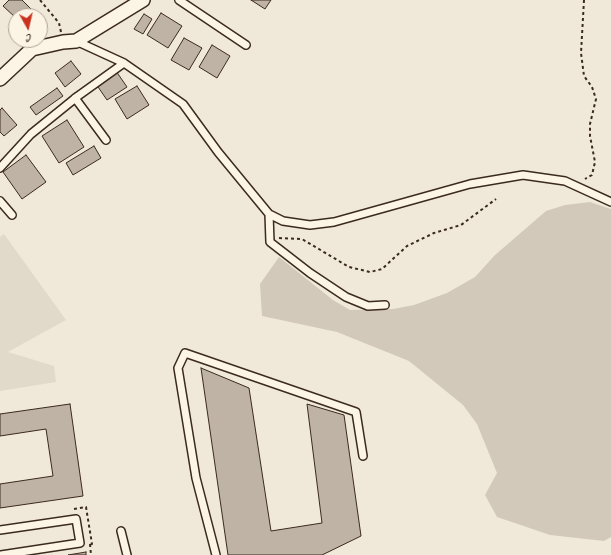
<!DOCTYPE html>
<html>
<head>
<meta charset="utf-8">
<style>
	body { margin:0 }
	#map { position:relative; width:611px; height:555px; overflow:hidden; background:#f0e9d9; font-family:Caveat,sans-serif }
	canvas { display:block }
	.north { position:absolute; left:8px; top:8px; width:40px; height:40px; box-sizing:border-box; background:#fcf5e5; border:1px solid #afa495; border-radius:50%; rotate:172deg; font-size:11px; font-weight:700; line-height:16px; text-align:center; color:#3b2a1e }
	.north::after { content:''; display:block; margin:auto; width:14px; height:18px; background:#c8321e; clip-path:polygon(50% 0,100% 100%,50% 72%,0 100%) }
</style>
</head>
<body>
<div id="map">
<canvas width="611" height="555"></canvas>
<div class="north">С</div>
</div>
<script>
const ctx = document.querySelector('canvas').getContext('2d');
ctx.lineJoin = 'round';
function fillPath(path, color) {
  ctx.fillStyle = color;
  ctx.fill(path, 'evenodd');
}
function poly(rows) {
  const path = new Path2D();
  for (const r of rows) {
    path.moveTo(r[0], r[1]);
    for (let i = 2; i < r.length; i += 2) path.lineTo(r[i], r[i + 1]);
  }
  return path;
}
function strokePath(path, color, width, dash) {
  ctx.strokeStyle = color;
  ctx.lineWidth = width;
  ctx.lineCap = dash ? 'butt' : 'round';
  ctx.setLineDash(dash || []);
  ctx.stroke(path);
}
const built = poly([
	[4,234,66,320,8,352,54,366,56,382,0,391,0,237]
]);
const green = poly([
	[590,202,611,209,611,537,604,541,550,535,497,517,485,495,497,473,477,424,463,405,409,361,337,332,262,316,260,284,279,257,333,300,350,310,393,309,414,305,447,293,475,277,495,255,546,211,565,205]
]);
const building = poly([
	[9,0,22,0,31,9,24,16,16,16,16,18,3,6,9,0],
	[251,0,271,0,265,9,251,0],
	[161,13,182,26,168,48,147,35,161,13],
	[144,14,152,19,143,34,134,29,144,14],
	[184,38,202,48,189,70,171,60,184,38],
	[212,45,230,56,217,78,199,67,212,45],
	[71,61,81,74,65,87,55,73,71,61],
	[116,71,127,87,107,100,96,84,116,71],
	[137,86,149,105,127,119,115,99,137,86],
	[57,88,63,96,36,115,30,107,57,88],
	[2,108,17,125,4,136,0,132,0,110,2,108],
	[67,120,84,147,59,163,42,136,67,120],
	[94,146,101,158,73,175,66,163,94,146],
	[26,155,46,182,22,199,3,172,26,155],
	[201,368,249,388,271,531,322,523,307,404,344,415,361,536,322,555,228,555,201,368],
	[70,404,83,496,0,508,0,484,53,476,46,429,0,436,0,414,70,404],
	[86,552,86,555,68,555,86,552]
]);
const path = poly([
	[40,0,59,23,61,32],
	[584,0,581,53,584,76,592,87,596,99,590,124,590,136,595,162,592,175,585,179],
	[279,238,302,239,349,267,370,272,382,269,407,246,434,233,461,225,496,199],
	[74,509,86,507,92,544,88,545],
	[90,544,91,555]
]);
const lane = poly([
	[179,0,246,45],
	[76,41,124,63,183,104,218,152,269,214,270,242,310,273,346,297,368,306,385,305],
	[75,98,106,140],
	[0,168,31,134,78,96,124,63],
	[0,201,12,215],
	[269,214,283,221,310,225,334,222,470,184,523,175,565,181,611,202],
	[0,530,76,519,80,543,1,555],
	[121,531,127,555],
	[216,555,196,478,178,368,185,353,356,412,363,456]
]);
const street = poly([
	[0,79,32,49,63,42,76,41,143,0]
]);
fillPath(built, '#e1d9c9');
fillPath(green, '#d2c9ba');
fillPath(building, '#beb3a4');
strokePath(building, '#3b2a1e', 1);
strokePath(lane, '#3b2a1e', 10);
strokePath(street, '#3b2a1e', 16);
strokePath(path, '#3b2a1e', 2, [3, 3]);
strokePath(lane, '#fcf5e5', 7);
strokePath(street, '#fcf5e5', 13);
</script>
</body>
</html>
